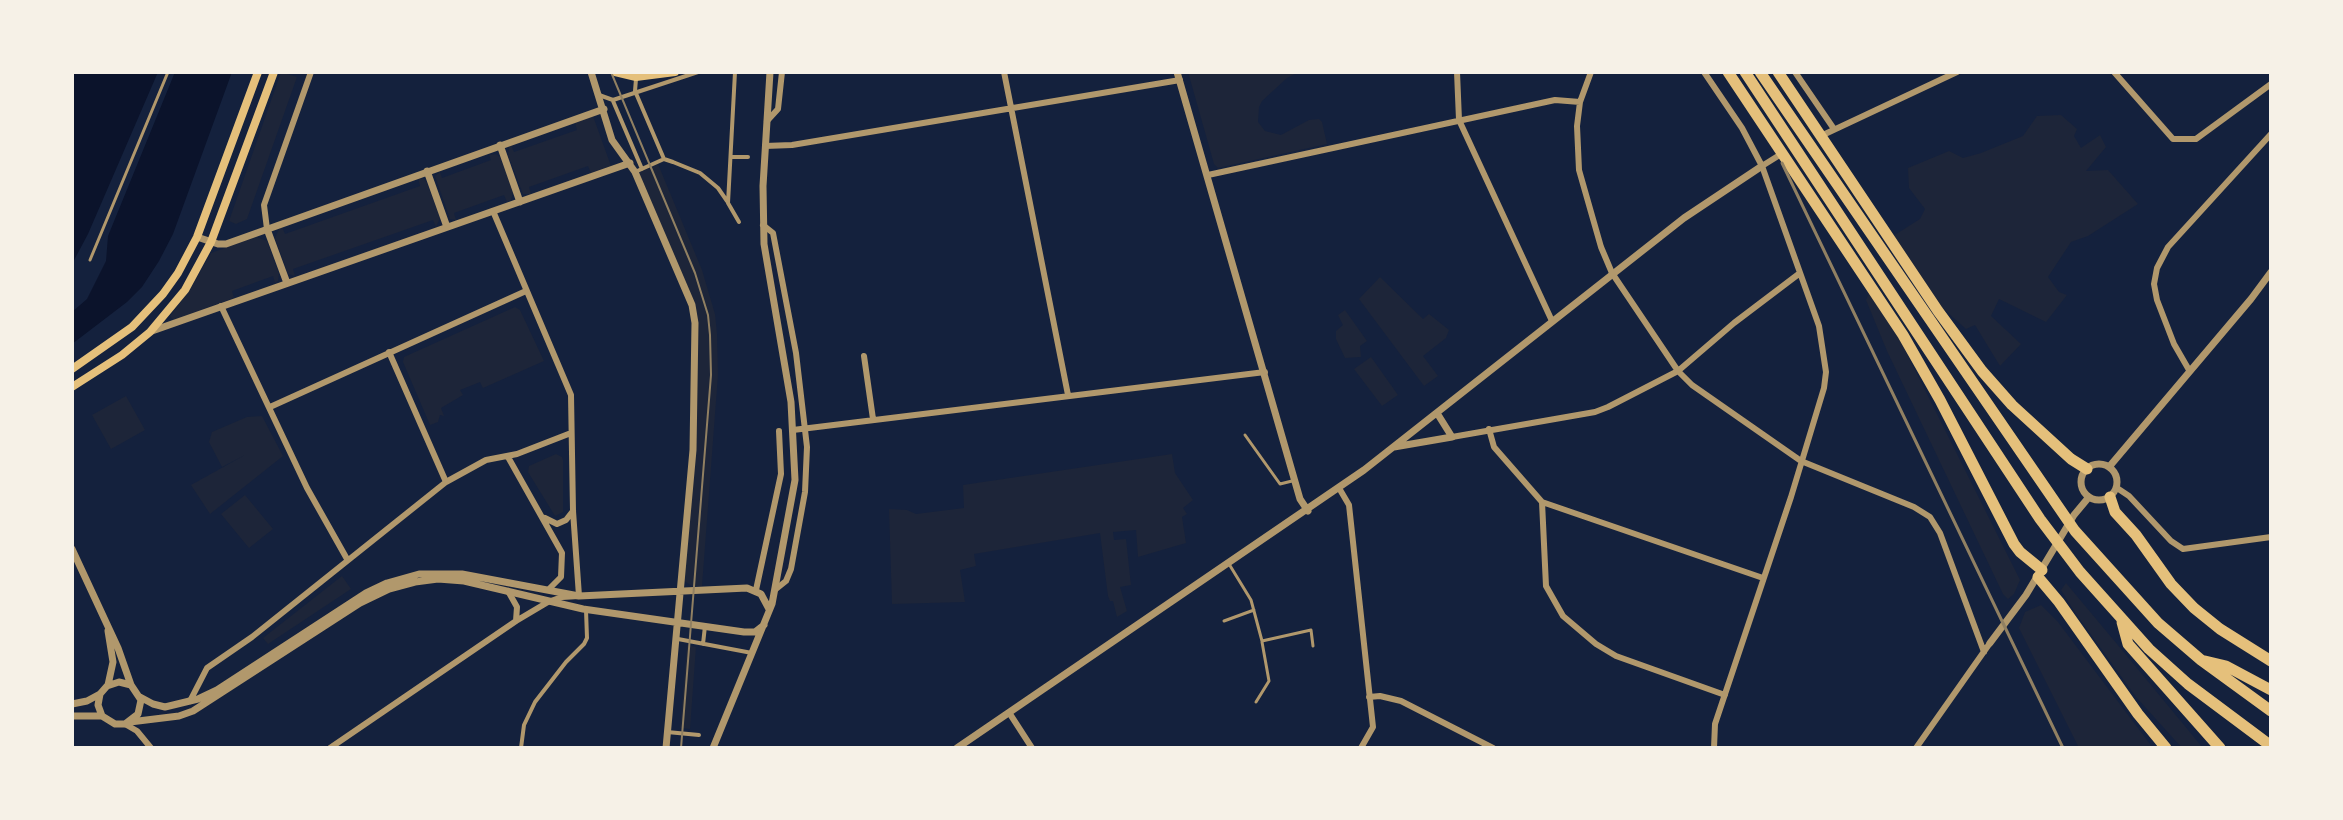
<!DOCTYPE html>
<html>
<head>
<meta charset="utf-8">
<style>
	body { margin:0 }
	#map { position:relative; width:2343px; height:820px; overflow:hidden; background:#14213d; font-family:"Public Sans",sans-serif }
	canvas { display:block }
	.frame { position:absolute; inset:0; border:74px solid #f6f1e7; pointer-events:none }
</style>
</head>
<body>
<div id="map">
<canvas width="2343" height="820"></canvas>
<div class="frame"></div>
</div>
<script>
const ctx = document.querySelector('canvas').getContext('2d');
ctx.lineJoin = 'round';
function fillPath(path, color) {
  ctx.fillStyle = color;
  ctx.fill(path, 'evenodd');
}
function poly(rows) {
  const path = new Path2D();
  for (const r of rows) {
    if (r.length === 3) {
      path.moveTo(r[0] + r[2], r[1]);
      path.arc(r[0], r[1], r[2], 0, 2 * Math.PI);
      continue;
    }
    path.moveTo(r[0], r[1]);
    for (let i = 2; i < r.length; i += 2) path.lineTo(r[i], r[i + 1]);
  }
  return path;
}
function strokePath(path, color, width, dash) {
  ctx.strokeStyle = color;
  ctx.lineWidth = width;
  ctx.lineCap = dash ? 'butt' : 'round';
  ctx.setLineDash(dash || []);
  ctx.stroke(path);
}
const green = poly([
	[281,72,297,77,247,219,236,224,229,221],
	[1188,72,1299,72,1287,78,1262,101,1259,107,1258,122,1265,131,1281,135,1309,120,1319,119,1322,122,1327,144,1218,168,1214,164],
	[2061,115,2077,129,2074,136,2081,148,2100,135,2106,147,2086,171,2108,170,2138,204,2088,236,2071,242,2048,277,2059,292,2067,295,2046,322,1999,299,1991,316,2021,344,2000,366,1975,325,1966,329,1938,304,1893,236,1920,219,1925,209,1909,188,1908,168,1949,151,1963,158,1981,153,2023,136,2037,116],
	[593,116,611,166,591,173,588,166,529,187,531,194,523,194,508,155,509,147,511,145,514,152,577,130,575,123],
	[496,154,500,157,513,192,511,200,507,202,504,195,454,213,456,220,450,219,435,176,440,172,442,178,491,160,489,155],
	[658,164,702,270,715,314,717,334,718,375,702,586,692,586,681,579,694,450,696,323,637,173],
	[418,178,424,179,427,183,440,218,436,227,433,220,293,269,295,276,288,274,275,238,279,229,282,227,285,234,420,186],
	[256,237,267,241,279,274,278,281,275,283,273,276,232,291,234,298,173,320,170,316,191,288,211,253],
	[1380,277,1423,319,1429,314,1449,330,1446,338,1423,356,1438,376,1424,386,1359,299],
	[1869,293,1899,338,2020,580,2014,594,2008,599,2003,594,1887,351,1866,300],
	[515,307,520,310,544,361,483,388,480,382,460,390,463,395,441,408,444,416,440,415,438,422,430,425,403,362,404,357],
	[1345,310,1367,341,1360,346,1361,357,1345,358,1336,339,1336,331,1343,325,1338,315],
	[1371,357,1398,395,1382,406,1354,369],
	[126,396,145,430,111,449,92,415],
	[262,416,283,456,210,514,191,485,245,455,222,467,209,442,212,432,247,417],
	[556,454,562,457,563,460,563,512,555,516,528,472,529,466],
	[1172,454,1175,473,1193,500,1183,508,1187,514,1182,517,1186,543,1138,557,1136,530,1113,532,1114,540,1126,539,1131,585,1120,587,1127,611,1117,617,1113,601,1110,601,1108,596,1100,533,974,554,976,566,960,570,965,602,892,604,889,509,907,510,916,514,964,508,963,485],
	[245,495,273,529,249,548,221,514],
	[342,576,351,589,268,644,263,638],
	[2066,583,2122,650,2203,748,2182,748,2136,697,2076,614,2061,590],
	[2041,605,2058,622,2153,748,2079,748,2019,628,2025,612],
	[687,645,696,647,690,729,680,728]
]);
const water = poly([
	[72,72,158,72,88,234,72,264],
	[175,72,232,72,173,234,159,261,142,287,127,302,72,344,72,312,87,299,106,261,108,236]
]);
const service = poly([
	[90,260,168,72],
	[1245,435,1280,484,1292,481],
	[1229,564,1251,600,1262,641,1311,630,1313,646],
	[1224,621,1254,610],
	[1256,702,1269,681,1262,642]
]);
const pedestrian = poly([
	[735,72,728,203,739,222],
	[636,79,635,91,664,159],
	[599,95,613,100,698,72],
	[613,101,642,169],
	[731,157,748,157],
	[635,172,664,159,673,162,700,173,718,188,727,201],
	[678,639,752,653],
	[703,644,705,626],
	[667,732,699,735],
	[521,748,524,725,535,702,566,662,584,644,587,638,586,610]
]);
const minor = poly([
	[1004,72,1068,395],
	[1457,72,1459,120,1552,321],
	[1591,72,1580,102,1577,126,1579,170,1601,247,1612,273,1678,371,1692,385,1801,461,1914,507,1930,517,1940,533,1984,652],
	[1704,72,1742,128,1762,166,1819,326,1826,372,1824,388,1791,497,1715,724,1714,748],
	[1795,72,1834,129],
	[2114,72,2173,139,2196,139,2271,84],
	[767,121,778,109,782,72],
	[1825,134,1957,72],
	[765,146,792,145,1180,80],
	[1762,166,1778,156],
	[1208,175,1555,100,1580,102],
	[763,225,773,233,796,353,807,447,805,492,791,569,786,581,776,589],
	[267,229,264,205,311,72],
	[221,306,307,488,347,559],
	[389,352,446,482],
	[864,356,873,419],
	[2189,370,2174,344,2157,300,2154,284,2157,268,2168,247,2271,134],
	[270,407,526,291],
	[1489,429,1494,447,1542,502,1546,586,1563,616,1596,644,1616,656,1725,695],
	[793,430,1265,372],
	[1452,437,1595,412,1608,407,1678,371,1734,323,1800,273],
	[508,457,562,553,561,577,550,588],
	[1339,488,1349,505,1373,727,1361,748],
	[2117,488,2129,496,2171,541,2183,549,2271,537],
	[1542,502,1763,578],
	[545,518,557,524,566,520,573,511],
	[756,590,781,474,779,431],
	[508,591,517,607,516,621],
	[1369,697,1380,696,1401,701,1493,748],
	[190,701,207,668,252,637,446,482,486,460,517,454,571,433],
	[1010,714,1032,748],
	[125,724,137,731,151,748],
	[330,748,516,621,548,602,562,597,579,596,573,511,571,395,493,211],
	[1916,748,1990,643]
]);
const tertiary = poly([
	[591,72,612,140,635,172,692,305,695,323,693,450,666,748],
	[1177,72,1300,499,1308,511],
	[500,145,520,202],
	[427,171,447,227],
	[267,229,287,283],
	[197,237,218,244,226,244,604,109],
	[152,331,630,163],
	[1394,447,1452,437,1437,413],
	[2099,482,18],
	[2109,467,2251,299,2271,272],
	[72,549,118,648,131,685],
	[1990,643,2026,595,2074,515,2089,497],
	[108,685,113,662,108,631],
	[100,694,98,705,102,716],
	[140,697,153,704,165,707,198,699,217,690,366,593,387,583,419,574,462,574,579,596,747,588,761,594,769,609],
	[72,704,87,701,100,694,107,686,119,682,131,685,141,700,138,714,125,724,115,724,102,716,72,716],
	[130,722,179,716,193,711,360,603,389,589,415,582,438,579,464,581,583,609,744,632,755,632,764,625],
	[713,748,772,604,795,480,791,402,764,244,763,186,770,72],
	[957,748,1364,470,1684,218,1762,166]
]);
const secondary = poly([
	[615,72,636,77,675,72],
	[72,369,132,327,163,294,178,273,197,237,258,72],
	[72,387,122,355,150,332,185,290,211,242,274,72]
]);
const motorway = poly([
	[1728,72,1903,335,1940,400,2014,544,2020,552,2042,570],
	[1745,72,2040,519,2080,572,2149,649,2188,684,2271,746],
	[1760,72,2075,531,2158,623,2201,660,2271,711],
	[1778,72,1938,311,1982,371,2012,405,2071,459,2087,469],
	[2110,497,2115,512,2136,535,2171,584,2194,608,2220,629,2271,661],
	[2038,577,2059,602,2138,714,2166,748],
	[2122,622,2128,644,2220,748],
	[2205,661,2226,666,2271,690]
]);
const tram = poly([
	[611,72,695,273,708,315,710,335,711,375,681,748]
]);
const rail = poly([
	[1782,163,2063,748]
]);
fillPath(green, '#1d2539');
fillPath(water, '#0b132b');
strokePath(service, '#b1986c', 3);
strokePath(pedestrian, '#b1986c', 4);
strokePath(minor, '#b1986c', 6);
strokePath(tertiary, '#b1986c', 7);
strokePath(secondary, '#e5c07b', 8);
strokePath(motorway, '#e5c07b', 11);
strokePath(tram, '#918062', 2);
strokePath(rail, '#918062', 3);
</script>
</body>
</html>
